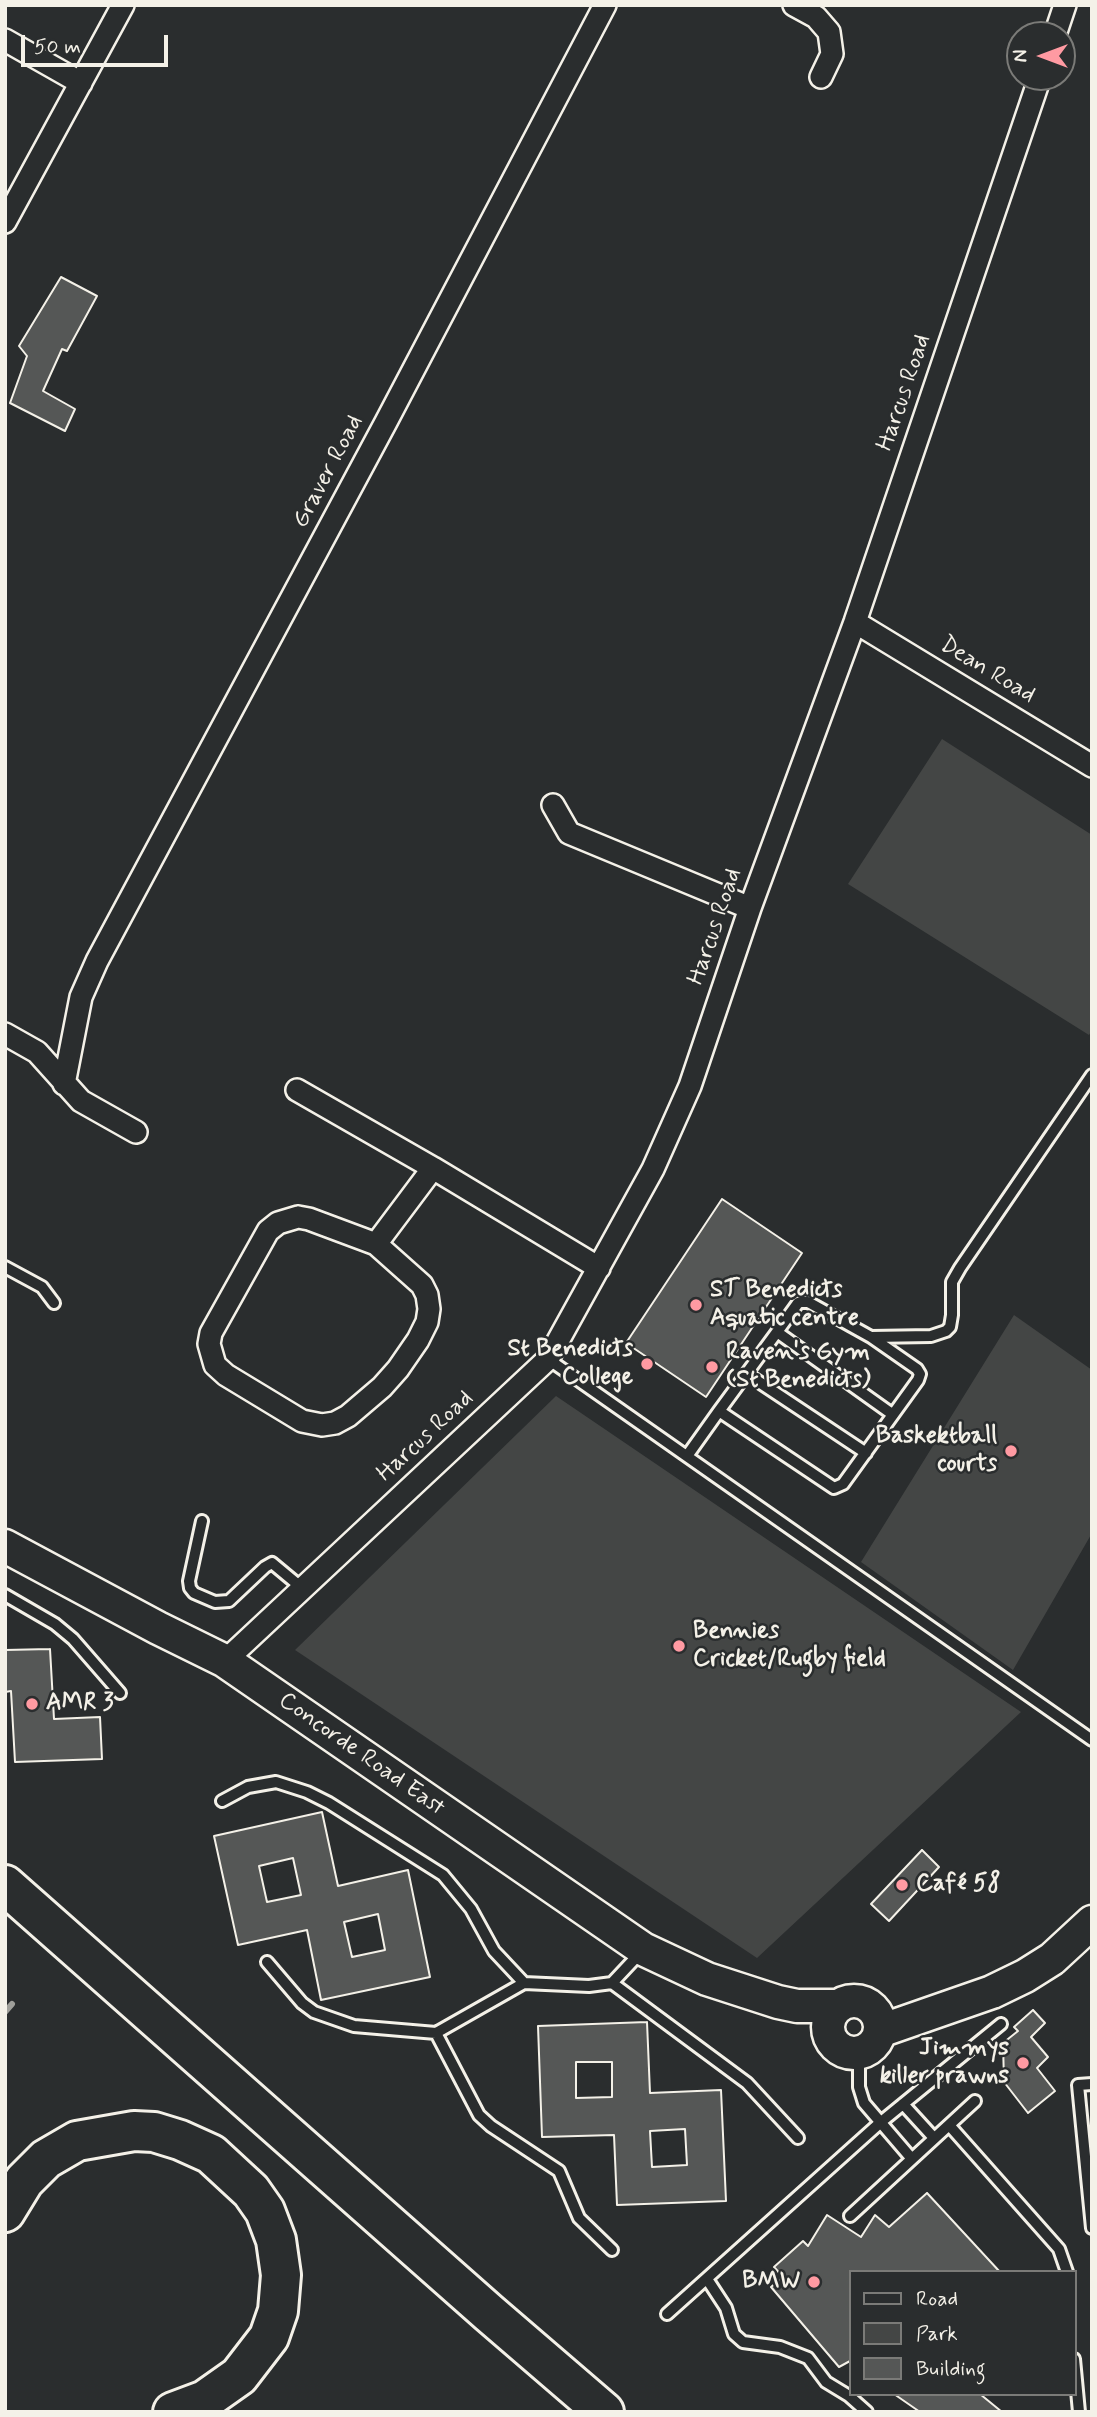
<!DOCTYPE html>
<html>
<head>
<meta charset="utf-8">
<style>
	body { margin:0 }
	#map { position:relative; width:1097px; height:2417px; overflow:hidden; background:#2a2d2e; font-family:Mynerve,sans-serif }
	canvas { display:block }
	.frame { position:absolute; inset:0; border:7px solid #f4f1e8; pointer-events:none }
	.legend { position:absolute; left:849px; top:2270px; width:228px; height:126px; box-sizing:border-box; background:#2a2d2e; border:2px solid #7b7b78; margin:0; padding:9px 12px; list-style:none; font-size:21px; color:#f4f1e8 }
	.legend li { display:flex; align-items:center; gap:14px; height:35px }
	.legend b { width:35px; border:2px solid #7b7b78 }
	.north { position:absolute; left:1006px; top:21px; width:70px; height:70px; box-sizing:border-box; background:#2a2d2e; border:2px solid #7b7b78; border-radius:50%; rotate:270deg; font-size:19px; font-weight:700; line-height:28px; text-align:center; color:#f4f1e8 }
	.north::after { content:''; display:block; margin:auto; width:24px; height:32px; background:#ff9aa2; clip-path:polygon(50% 0,100% 100%,50% 72%,0 100%) }
	.scale { position:absolute; left:21px; top:35px; width:147px; height:32px; box-sizing:border-box; border:4px solid #f4f1e8; border-top:0; padding-left:9px; font-size:21px; line-height:24px; white-space:nowrap; color:#f4f1e8; -webkit-text-stroke:5px #2a2d2e; paint-order:stroke }
</style>
</head>
<body>
<div id="map">
<canvas width="1097" height="2417"></canvas>
<div class="frame"></div>
<ul class="legend">
<li><b style="height:9px;background:#2a2d2e"></b>Road</li>
<li><b style="height:19px;background:#444645"></b>Park</li>
<li><b style="height:19px;background:#555756"></b>Building</li>
</ul>
<div class="north">N</div>
<div class="scale">50 m</div>
</div>
<script>
const ctx = document.querySelector('canvas').getContext('2d');
ctx.lineJoin = 'round';
function fillPath(path, color) {
  ctx.fillStyle = color;
  ctx.fill(path, 'evenodd');
}
function poly(rows) {
  const path = new Path2D();
  for (const r of rows) {
    if (r.length === 3) {
      path.moveTo(r[0] + r[2], r[1]);
      path.arc(r[0], r[1], r[2], 0, 2 * Math.PI);
      continue;
    }
    path.moveTo(r[0], r[1]);
    for (let i = 2; i < r.length; i += 2) path.lineTo(r[i], r[i + 1]);
  }
  return path;
}
function strokePath(path, color, width, dash) {
  ctx.strokeStyle = color;
  ctx.lineWidth = width;
  ctx.lineCap = dash ? 'butt' : 'round';
  ctx.setLineDash(dash || []);
  ctx.stroke(path);
}
function drawText(font, color, halo, rows, align = 'center') {
  ctx.font = font + ' Mynerve,sans-serif';
  ctx.lineWidth = 5;
  ctx.setLineDash([]);
  ctx.textBaseline = 'middle';
  ctx.strokeStyle = halo;
  ctx.fillStyle = color;
  for (const [text, x, y, turn = 0] of rows) {
    ctx.save();
    ctx.translate(x, y);
    ctx.rotate((+turn || 0) * Math.PI / 180);
    ctx.textAlign = isNaN(turn) ? turn : align;
    if (halo) ctx.strokeText(text, 0, 0);
    ctx.fillText(text, 0, 0);
    ctx.restore();
  }
}
const green = poly([
	[942,739,1092,835,1092,1030,1089,1035,848,884],
	[1014,1315,1092,1370,1092,1533,1013,1670,861,1562],
	[556,1396,1021,1712,757,1958,295,1650]
]);
const stream = poly([
	[5,2012,12,2004]
]);
const building = poly([
	[61,277,97,296,67,351,62,349,43,391,75,409,65,431,10,403,27,356,19,346,61,277],
	[722,1199,802,1253,706,1397,626,1343,722,1199],
	[50,1649,54,1719,100,1717,102,1759,15,1762,11,1691,5,1692,5,1650,50,1649],
	[322,1812,338,1886,408,1870,430,1977,321,2000,307,1930,238,1945,214,1836,322,1812],
	[293,1858,301,1895,267,1902,259,1866,293,1858],
	[378,1914,385,1950,352,1957,344,1922,378,1914],
	[922,1850,939,1867,889,1921,871,1904,922,1850],
	[1033,2010,1045,2023,1031,2037,1048,2057,1037,2068,1055,2091,1028,2113,1004,2082,1003,2043,1018,2031,1014,2027,1033,2010],
	[647,2022,650,2093,721,2090,726,2201,617,2205,614,2135,542,2137,538,2026,647,2022],
	[576,2062,612,2062,612,2097,576,2098,576,2062],
	[685,2129,687,2165,652,2167,650,2131,685,2129],
	[927,2193,1000,2272,850,2272,850,2361,839,2367,771,2287,783,2277,774,2267,803,2241,808,2246,827,2215,861,2237,875,2215,889,2227,927,2193],
	[894,2394,980,2394,1002,2412,920,2412,894,2394]
]);
const service = poly([
	[5,1267,42,1287,54,1303],
	[777,1332,892,1414],
	[871,1337,931,1336,946,1331,950,1327,952,1315,952,1282,960,1268,1092,1075],
	[548,1359,1092,1740],
	[747,1374,866,1453],
	[687,1456,719,1411,777,1332,798,1303,801,1302,808,1302,871,1337,917,1369,920,1374,918,1380,843,1484,834,1488,719,1411],
	[202,1521,189,1581,190,1588,194,1593,215,1602,229,1601,265,1567,272,1563,302,1588],
	[5,1595,55,1624,73,1639,120,1693],
	[222,1801,248,1787,276,1782,307,1792,329,1803,443,1875,471,1909,494,1951,524,1983,589,1986,612,1983,642,1951],
	[267,1962,302,2003,314,2012,354,2026,436,2033,524,1983],
	[612,1983,747,2083,798,2138],
	[436,2033,479,2115,491,2126,559,2171,579,2218,612,2250],
	[859,2053,859,2087,864,2103,912,2159],
	[1092,2084,1078,2085,1092,2228],
	[903,2104,934,2138],
	[949,2125,1059,2249,1067,2272],
	[850,2216,975,2101],
	[707,2279,726,2308,734,2334,743,2342,780,2347,808,2358,826,2382,849,2396,867,2412],
	[667,2314,881,2122,1001,2024],
	[1074,2359,1079,2412]
]);
const minor = poly([
	[794,5,816,17,829,32,832,54,821,77],
	[1055,35,1065,5],
	[5,40,81,83],
	[5,222,123,5],
	[855,622,1092,766],
	[553,805,569,833,750,908],
	[5,1034,37,1052,81,1101,136,1132],
	[64,1084,81,997,97,961,386,422,605,5],
	[297,1090,433,1168],
	[298,1217,309,1219,376,1244,422,1285,427,1295,429,1309,427,1322,418,1340,398,1369,382,1387,348,1416,335,1423,322,1425,302,1421,226,1375,215,1365,209,1344,211,1333,268,1231,278,1223,298,1217],
	[376,1244,433,1168,599,1268],
	[225,1661,548,1359,653,1169,690,1086,750,908,855,622,1040,77]
]);
const secondary = poly([
	[5,1546,158,1628,225,1661,643,1949,707,1979,778,2002,797,2006,838,2006],
	[854,2027,26],
	[880,2031,992,1992,1025,1976,1052,1959,1092,1922]
]);
const motorway = poly([
	[5,1885,489,2313,604,2412],
	[5,2212,24,2181,46,2159,77,2141,134,2131,154,2132,180,2140,211,2154,251,2191,265,2211,276,2240,281,2275,278,2311,269,2337,239,2376,205,2400,173,2412]
]);
const markers = [
	[696,1305,7,"#ff9aa2"],
	[647,1364,7,"#ff9aa2"],
	[712,1367,7,"#ff9aa2"],
	[1011,1451,7,"#ff9aa2"],
	[679,1646,7,"#ff9aa2"],
	[32,1704,7,"#ff9aa2"],
	[902,1885,7,"#ff9aa2"],
	[1023,2063,7,"#ff9aa2"],
	[814,2282,7,"#ff9aa2"]
];
const streetNames = [
	["Harcus Road",905,393,-71],
	["Graver Road",329,472,-62],
	["Dean Road",987,671,31],
	["Harcus Road",716,927,-71],
	["Harcus Road",426,1437,-43],
	["Concorde Road East",361,1755,35]
];
const poiNames = [
	["ST Benedicts",710,1291],
	["Aquatic centre",710,1319],
	["St Benedicts",633,1350,"right"],
	["College",633,1378,"right"],
	["Raven's Gym",726,1353],
	["(St Benedicts)",726,1381],
	["Baskektball",997,1437,"right"],
	["courts",997,1465,"right"],
	["Bennies",693,1632],
	["Cricket/Rugby field",693,1660],
	["AMR 3",46,1704],
	["Café 58",916,1885],
	["Jimmys",1009,2049,"right"],
	["killer prawns",1009,2077,"right"],
	["BMW",800,2282,"right"]
];
fillPath(green, '#444645');
strokePath(stream, '#9f9f9a', 6);
fillPath(building, '#555756');
strokePath(building, '#f4f1e8', 2);
strokePath(service, '#f4f1e8', 16);
strokePath(minor, '#f4f1e8', 26);
strokePath(secondary, '#f4f1e8', 37);
strokePath(motorway, '#f4f1e8', 44);
strokePath(service, '#2a2d2e', 10);
strokePath(minor, '#2a2d2e', 21);
strokePath(secondary, '#2a2d2e', 32);
strokePath(motorway, '#2a2d2e', 38);
for (const [x, y, r, color] of markers) {
  const dot = new Path2D();
  dot.arc(x, y, r, 0, 2 * Math.PI);
  ctx.fillStyle = color;
  ctx.fill(dot);
  strokePath(dot, '#2a2d2e', 2.5);
}
drawText('24px', '#f4f1e8', '#2a2d2e', streetNames);
drawText('bold 24px', '#f4f1e8', '#2a2d2e', poiNames, 'left');
</script>
</body>
</html>
